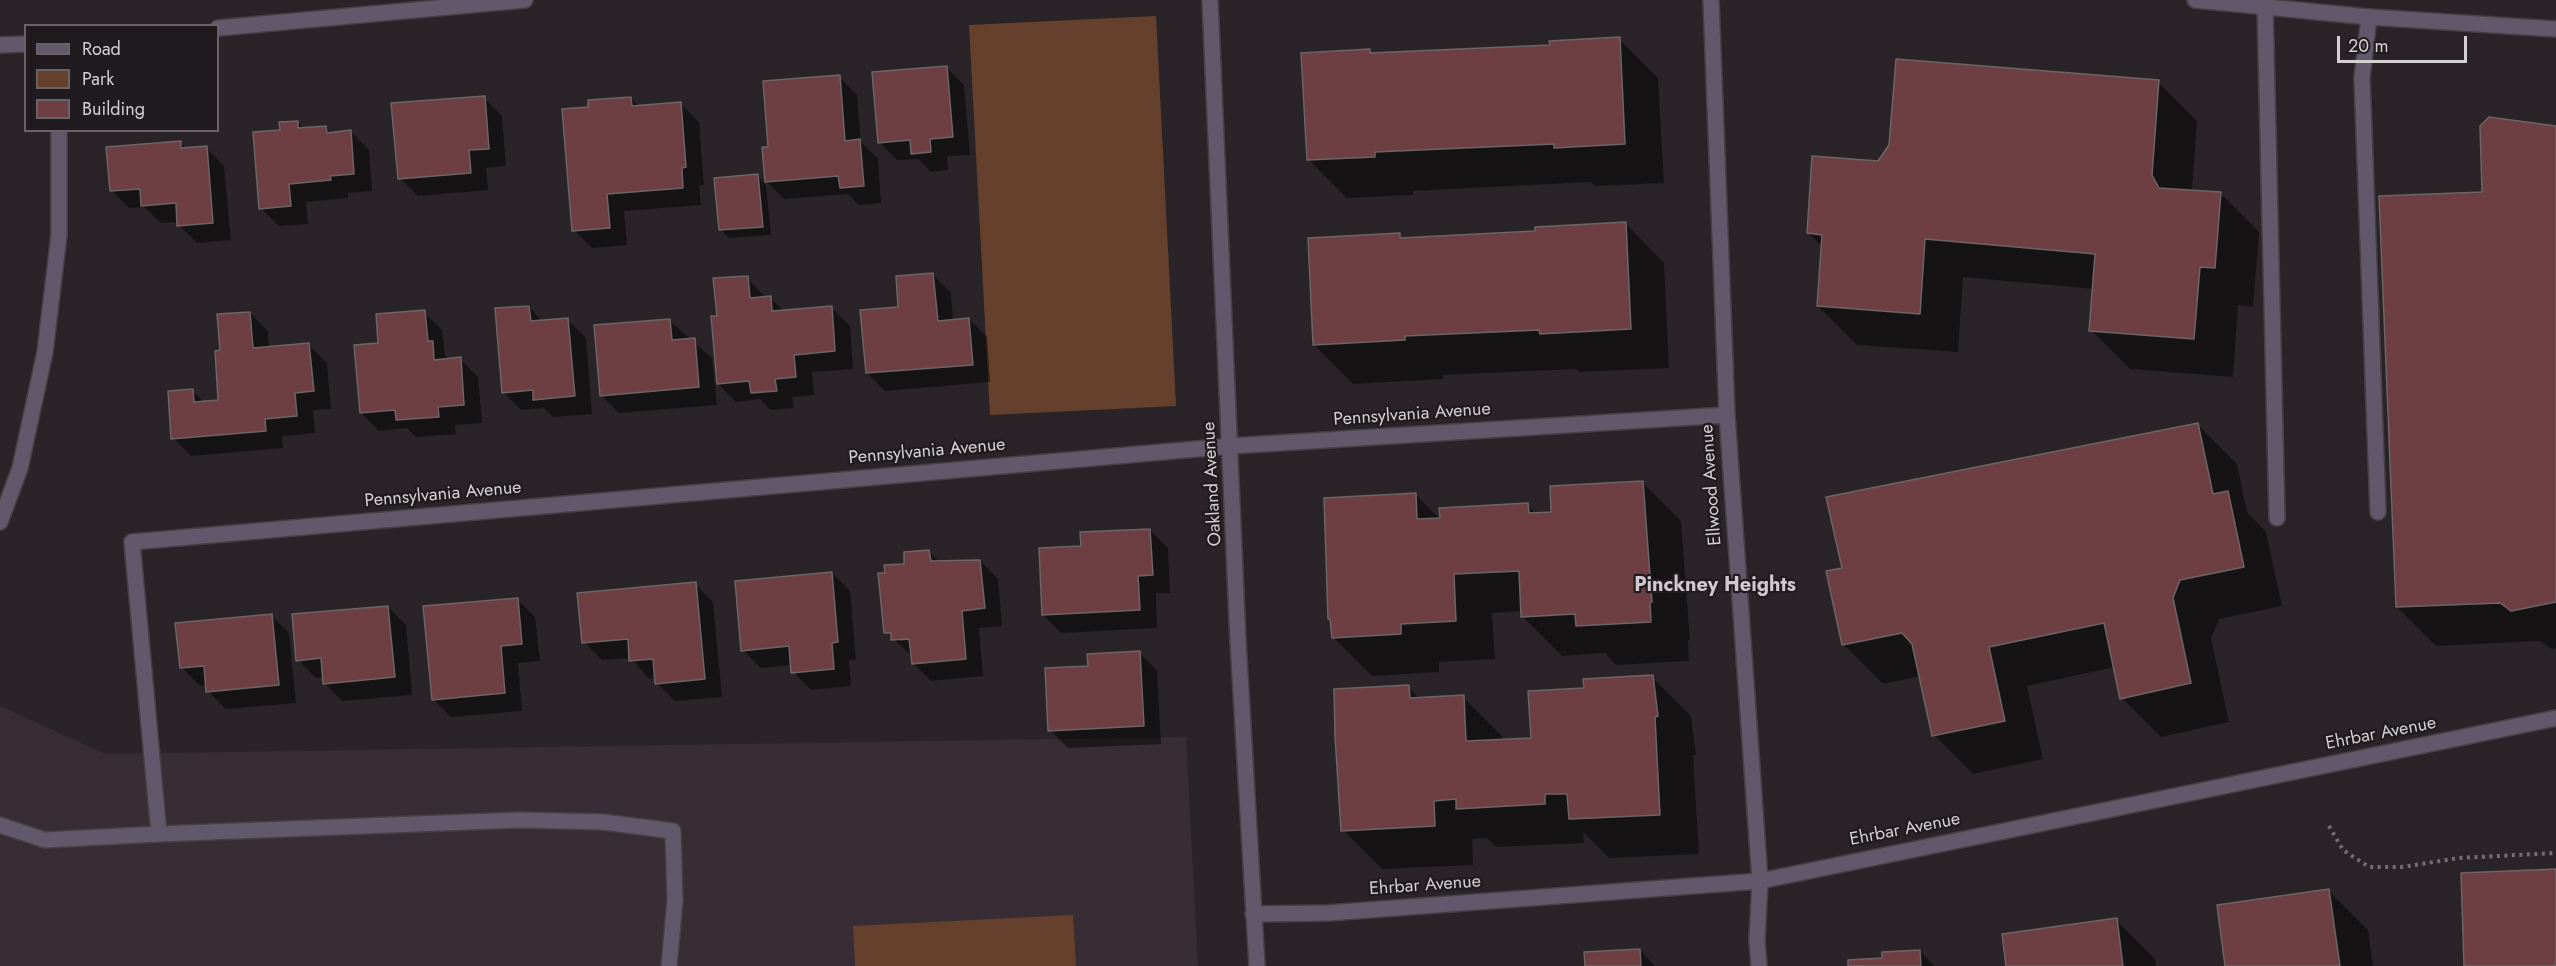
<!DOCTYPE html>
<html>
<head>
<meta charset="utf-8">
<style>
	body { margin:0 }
	#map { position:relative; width:2556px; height:966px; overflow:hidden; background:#2a2428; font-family:Jost,sans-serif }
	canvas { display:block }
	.legend { position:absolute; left:24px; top:24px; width:195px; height:108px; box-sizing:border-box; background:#201b1e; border:2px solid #686366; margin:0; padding:8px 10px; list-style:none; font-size:18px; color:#d3d0d2 }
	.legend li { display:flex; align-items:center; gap:12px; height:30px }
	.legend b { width:30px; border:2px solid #686366 }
	.scale { position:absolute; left:2337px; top:36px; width:130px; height:27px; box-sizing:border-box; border:3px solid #d3d0d2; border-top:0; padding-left:8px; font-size:18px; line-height:21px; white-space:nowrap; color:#d3d0d2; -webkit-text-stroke:4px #201b1e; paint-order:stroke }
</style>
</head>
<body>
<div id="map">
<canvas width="2556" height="966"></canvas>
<ul class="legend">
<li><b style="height:8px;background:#61596b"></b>Road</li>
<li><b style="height:16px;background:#65412d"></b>Park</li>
<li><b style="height:16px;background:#6d3e42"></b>Building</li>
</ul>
<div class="scale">20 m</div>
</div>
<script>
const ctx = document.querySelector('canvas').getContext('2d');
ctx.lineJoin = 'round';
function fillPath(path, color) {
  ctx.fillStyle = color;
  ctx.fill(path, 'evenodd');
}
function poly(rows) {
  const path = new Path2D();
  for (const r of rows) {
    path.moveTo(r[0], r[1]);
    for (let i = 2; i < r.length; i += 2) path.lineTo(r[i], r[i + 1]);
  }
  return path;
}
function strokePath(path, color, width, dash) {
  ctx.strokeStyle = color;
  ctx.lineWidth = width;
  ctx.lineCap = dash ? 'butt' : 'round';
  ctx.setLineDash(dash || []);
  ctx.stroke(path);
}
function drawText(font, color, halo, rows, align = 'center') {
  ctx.font = font + ' Jost,sans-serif';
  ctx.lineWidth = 4.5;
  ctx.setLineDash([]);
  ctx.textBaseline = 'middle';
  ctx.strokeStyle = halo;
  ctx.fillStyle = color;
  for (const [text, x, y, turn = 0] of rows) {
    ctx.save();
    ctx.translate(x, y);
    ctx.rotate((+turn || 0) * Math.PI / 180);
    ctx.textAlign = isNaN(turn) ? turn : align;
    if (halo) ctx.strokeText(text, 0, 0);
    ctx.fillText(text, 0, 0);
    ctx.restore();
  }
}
const built = poly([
	[0,706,105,754,1186,737,1198,966,0,966]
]);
const green = poly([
	[1156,16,1176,406,990,415,969,25],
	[1073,915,1076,966,855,966,853,926]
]);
const shadow = poly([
	[1619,39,1658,78,1664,183,1595,186,1591,182,1413,191,1413,195,1347,198,1308,159,1369,51,1373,55,1551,46],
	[946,67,964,85,970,155,947,156,948,170,931,172,918,159,897,160,879,142],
	[839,77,857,95,861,142,878,159,881,203,859,205,848,194,784,199,766,181],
	[2158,82,2197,121,2192,191,2220,193,2259,232,2253,307,2238,305,2233,377,2130,369,2091,330,2094,289,1963,277,1958,352,1857,345,1818,306,1823,247,1808,233,1878,162],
	[484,98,502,116,506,166,486,168,488,190,418,196,400,178],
	[631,98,639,107,681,104,699,122,704,185,699,185,701,205,624,211,627,245,592,248,574,230],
	[297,122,304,129,325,128,332,134,351,132,369,150,372,191,348,193,348,198,306,202,308,224,279,226,261,208,282,131],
	[2556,127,2556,648,2552,649,2540,641,2436,646,2397,607,2484,193],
	[180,143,187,149,206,148,224,166,231,240,197,243,179,225,179,222,161,223,144,207,129,208,111,190],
	[757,176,766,185,771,235,729,238,720,229],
	[1626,224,1664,263,1669,368,1580,372,1576,369,1443,375,1443,379,1353,384,1314,345,1399,235,1404,239,1536,232],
	[933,275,951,293,953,321,969,319,987,337,990,382,885,391,867,373,900,308],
	[747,278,766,298,770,298,784,311,832,308,850,326,853,369,812,372,814,395,792,397,794,408,770,410,760,399,736,402,718,384,718,317],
	[529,307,543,322,568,320,586,338,592,414,553,417,544,408,521,410,503,392],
	[424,312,442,330,445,355,449,360,460,359,478,377,482,423,455,425,456,434,416,437,407,428,379,431,361,413,380,345],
	[250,313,268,331,269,348,309,345,327,363,331,409,313,410,315,433,282,436,283,448,191,456,173,438,192,391,204,402,220,401,221,352],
	[670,321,712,358,717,405,619,413,601,395],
	[2198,425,2237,464,2247,512,2266,532,2282,606,2219,619,2211,638,2229,722,2161,737,2122,698,2115,667,2027,686,2043,759,1973,774,1934,735,1921,676,1883,684,1844,645,1828,572,1843,569],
	[1642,482,1681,521,1690,640,1688,640,1689,661,1616,665,1605,653,1562,656,1523,617,1522,611,1492,613,1495,659,1439,662,1439,672,1372,676,1333,637,1416,495,1441,520,1527,505,1536,514,1552,513],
	[1150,530,1168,548,1170,593,1156,593,1157,628,1061,633,1043,615,1083,547],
	[929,551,940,563,980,561,998,579,1002,626,979,628,983,676,931,681,913,663,913,657,886,632,886,574],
	[900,638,917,639,900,641],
	[832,573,850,591,856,660,849,660,851,686,811,690,793,672,792,665,761,668,743,650],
	[695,584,713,602,722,697,675,701,657,683,656,678,649,679,631,658,602,660,584,642],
	[517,599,535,617,540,661,518,663,522,711,451,717,433,699],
	[388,607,406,625,412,695,342,701,324,683,324,677,316,678,298,660],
	[271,615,289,633,296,703,226,709,208,691,207,685,200,686,182,668],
	[1139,653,1157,670,1161,744,1068,748,1050,730,1089,668],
	[1652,677,1691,716,1696,755,1693,755,1699,854,1609,858,1583,832,1584,843,1496,847,1487,838,1472,839,1473,865,1382,869,1343,830,1408,687,1420,699,1463,697,1502,736,1502,741,1533,739,1585,690],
	[2329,891,2368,930,2373,966,2227,966],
	[2116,920,2155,959,2156,966,2008,966],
	[1640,950,1655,966,1587,966],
	[1920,951,1934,966,1850,966,1884,959]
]);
const building = poly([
	[1620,37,1625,144,1554,148,1554,144,1375,152,1375,157,1307,160,1301,53,1370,49,1370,53,1550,45,1549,41,1620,37],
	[1896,59,2159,80,2152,175,2159,188,2221,192,2215,268,2200,267,2194,339,2089,331,2095,254,1925,239,1920,314,1817,306,1822,235,1807,233,1812,156,1878,161,1889,145,1896,59],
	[947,66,953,137,930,139,931,152,911,154,910,140,878,143,872,72,947,66],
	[840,75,845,141,860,139,864,186,840,188,838,176,765,182,762,147,768,147,763,81,840,75],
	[485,96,489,149,469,150,471,173,398,179,391,103,485,96],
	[631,97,632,106,681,102,686,167,682,168,683,188,607,194,610,228,572,231,562,109,588,107,588,100,631,97],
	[2489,117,2556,126,2556,602,2511,611,2500,603,2396,607,2379,196,2482,192,2480,126,2489,117],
	[298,121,298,128,326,126,327,133,351,130,354,174,330,176,331,180,289,184,291,206,259,209,253,132,280,130,279,122,298,121],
	[181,141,181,148,207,146,213,223,177,226,176,203,141,206,140,189,110,191,106,147,181,141],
	[758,174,763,227,719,230,714,178,758,174],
	[1626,222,1631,329,1540,334,1539,330,1405,336,1405,340,1313,345,1308,238,1400,233,1400,238,1535,231,1535,227,1626,222],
	[933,273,938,321,969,318,973,365,866,373,860,310,898,307,896,276,933,273],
	[748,276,750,298,771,296,772,311,832,306,835,351,794,355,796,377,775,379,777,391,751,393,749,381,717,384,711,316,717,316,713,278,748,276],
	[529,306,531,321,568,318,575,396,533,400,533,390,502,393,495,308,529,306],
	[425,310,428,341,433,341,434,360,461,357,464,405,438,407,439,417,396,420,395,410,360,413,354,345,378,343,376,314,425,310],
	[250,312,253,348,309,343,314,391,295,393,297,416,265,419,266,431,171,439,168,391,193,389,194,402,218,400,215,351,220,350,217,314,250,312],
	[670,319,672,340,695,338,699,387,600,396,594,325,670,319],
	[2198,423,2213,494,2228,491,2244,567,2180,580,2173,598,2191,683,2120,699,2104,623,1989,647,2005,721,1932,736,1912,644,1902,633,1842,645,1826,571,1842,568,1826,497,2198,423],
	[1643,481,1652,602,1650,602,1651,622,1576,626,1575,614,1521,617,1519,571,1454,574,1456,621,1401,624,1401,634,1332,638,1330,619,1328,619,1324,498,1416,493,1417,519,1440,518,1439,508,1528,503,1529,513,1551,512,1550,486,1643,481],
	[1150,529,1153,575,1138,576,1140,610,1042,615,1039,548,1081,546,1080,532,1150,529],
	[929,550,931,561,980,560,985,608,962,611,966,659,912,664,909,639,891,640,891,633,884,633,878,573,885,573,884,565,904,564,904,552,929,550],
	[832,572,838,642,832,643,834,669,791,673,789,646,741,651,735,581,832,572],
	[696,582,705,679,655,684,653,659,629,661,628,639,582,643,577,593,696,582],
	[518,598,522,644,501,646,505,693,432,700,423,606,518,598],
	[388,606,395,677,323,684,321,658,296,661,292,614,388,606],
	[272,614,279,685,206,692,204,666,180,668,175,623,272,614],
	[1140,651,1144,726,1048,731,1045,668,1088,666,1087,654,1140,651],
	[1653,675,1658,716,1655,717,1660,815,1569,819,1567,794,1545,794,1545,804,1456,809,1456,799,1434,801,1435,826,1341,831,1335,736,1334,689,1409,685,1410,698,1464,695,1466,741,1531,738,1528,691,1584,688,1583,679,1653,675],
	[2556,869,2556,966,2464,966,2461,873,2556,869],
	[2329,889,2340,966,2225,966,2217,905,2329,889],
	[2117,918,2123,966,2006,966,2002,934,2117,918],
	[1640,949,1641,966,1585,966,1584,952,1640,949],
	[1920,950,1921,966,1848,966,1848,960,1882,958,1882,952,1920,950]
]);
const path = poly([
	[2329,826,2343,850,2369,867,2402,867,2459,858,2556,853]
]);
const service = poly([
	[2265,6,2277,518],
	[2369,17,2362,78,2378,512],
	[0,522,20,468,45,352,59,235,59,130],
	[132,542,159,834,519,820,603,822,673,831,675,900,669,966],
	[0,825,45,840,159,834]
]);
const minor = poly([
	[1210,0,1238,641,1257,966],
	[1711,0,1727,415,1760,881,1757,940,1759,966],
	[132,542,1231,446,1727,415],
	[1253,914,1328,913,1760,881,2556,718]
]);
const tertiary = poly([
	[2195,0,2369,17,2556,29],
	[218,28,525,0],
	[0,45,26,44]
]);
const streetNames = [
	["Pennsylvania Avenue",1412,415,-4],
	["Pennsylvania Avenue",927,452,-5],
	["Oakland Avenue",1213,484,-93],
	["Ellwood Avenue",1712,485,-94],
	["Pennsylvania Avenue",443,495,-5],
	["Ehrbar Avenue",2381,734,-11],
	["Ehrbar Avenue",1905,830,-11],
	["Ehrbar Avenue",1425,886,-4]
];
const neighbourhoodNames = [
	["Pinckney Heights",1715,586]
];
fillPath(built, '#382d34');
fillPath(green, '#65412d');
fillPath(shadow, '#0007');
fillPath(building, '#6d3e42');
strokePath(building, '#6d6565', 1.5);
strokePath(service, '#454043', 18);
strokePath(minor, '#454043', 18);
strokePath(tertiary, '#454043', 18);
strokePath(path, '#726e71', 4, [3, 4.5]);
strokePath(service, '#61596b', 15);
strokePath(minor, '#61596b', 15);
strokePath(tertiary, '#61596b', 15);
drawText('18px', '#d3d0d2', '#201b1e', streetNames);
drawText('bold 20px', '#d0c9cd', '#201b1e', neighbourhoodNames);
</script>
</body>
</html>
